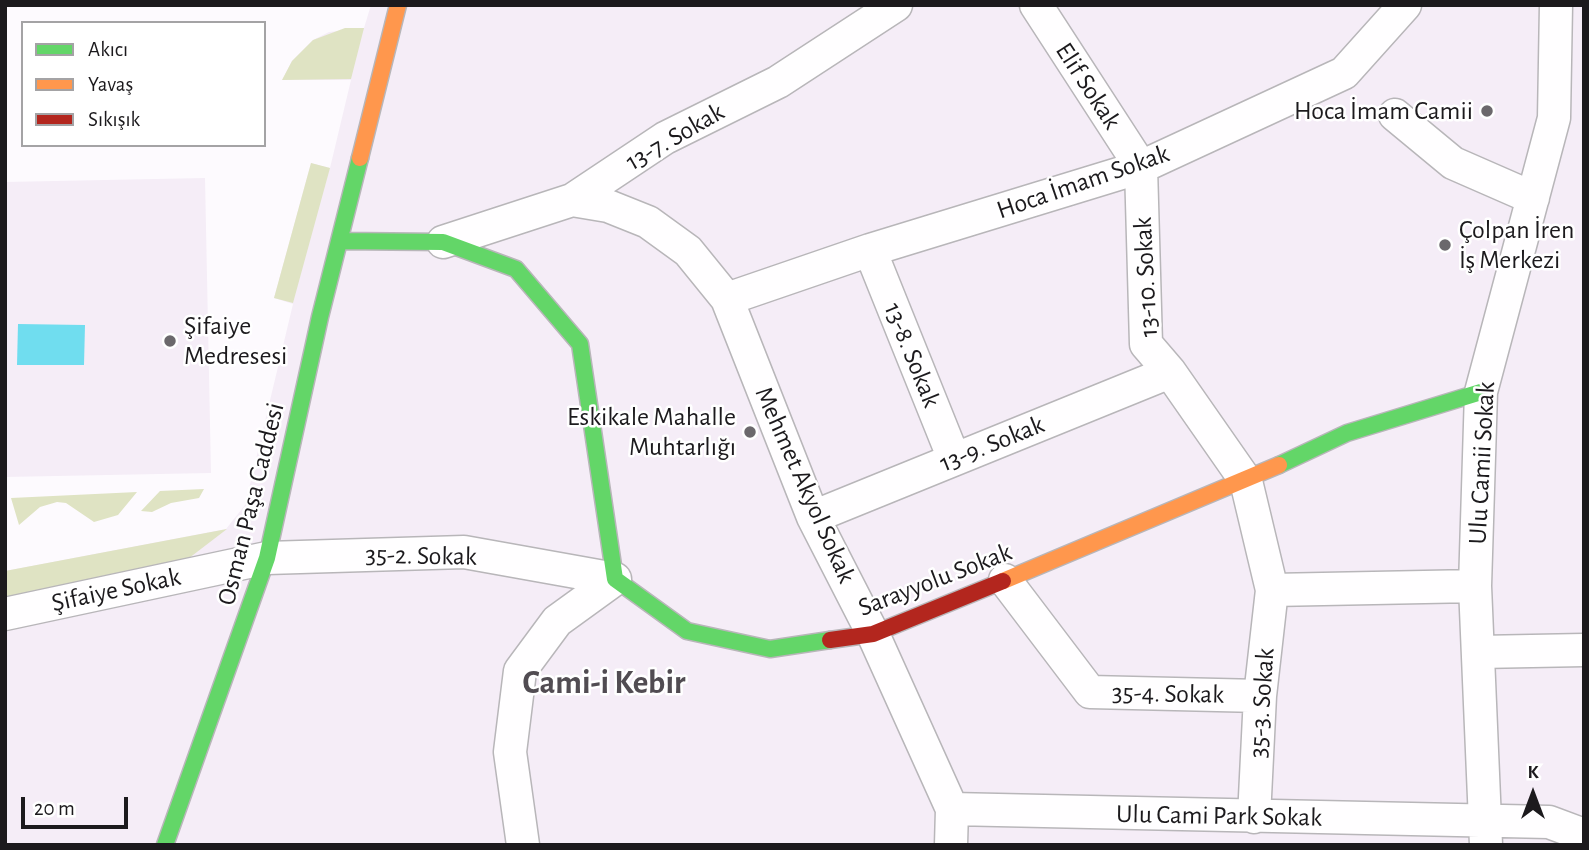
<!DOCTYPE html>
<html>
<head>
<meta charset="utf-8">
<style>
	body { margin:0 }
	#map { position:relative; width:1589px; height:850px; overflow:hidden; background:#fdfafe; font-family:"Alegreya Sans",sans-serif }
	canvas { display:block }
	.frame { position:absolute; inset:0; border:7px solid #1c1a1d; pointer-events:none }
	.legend { position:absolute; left:21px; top:21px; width:245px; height:126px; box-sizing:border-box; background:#fff; border:2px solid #a4a3a5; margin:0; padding:9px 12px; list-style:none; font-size:21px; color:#1c1a1d }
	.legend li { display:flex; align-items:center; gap:14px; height:35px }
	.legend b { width:35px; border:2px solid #a4a3a5 }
	.north { position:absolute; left:1498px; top:759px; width:70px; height:70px; -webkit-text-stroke:5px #fff; paint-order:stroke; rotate:0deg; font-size:19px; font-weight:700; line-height:28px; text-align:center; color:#1c1a1d }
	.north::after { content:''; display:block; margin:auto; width:24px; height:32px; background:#1c1a1d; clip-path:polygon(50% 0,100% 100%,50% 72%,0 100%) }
	.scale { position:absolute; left:21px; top:797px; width:107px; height:32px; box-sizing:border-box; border:4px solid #1c1a1d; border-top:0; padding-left:9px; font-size:21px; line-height:24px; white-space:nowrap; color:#1c1a1d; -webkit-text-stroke:5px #fff; paint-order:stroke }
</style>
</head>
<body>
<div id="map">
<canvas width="1589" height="850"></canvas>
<div class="frame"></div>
<ul class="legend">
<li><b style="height:9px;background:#63d668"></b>Akıcı</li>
<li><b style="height:9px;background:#ff974d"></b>Yavaş</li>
<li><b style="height:9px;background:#b3261e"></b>Sıkışık</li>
</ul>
<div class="north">K</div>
<div class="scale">20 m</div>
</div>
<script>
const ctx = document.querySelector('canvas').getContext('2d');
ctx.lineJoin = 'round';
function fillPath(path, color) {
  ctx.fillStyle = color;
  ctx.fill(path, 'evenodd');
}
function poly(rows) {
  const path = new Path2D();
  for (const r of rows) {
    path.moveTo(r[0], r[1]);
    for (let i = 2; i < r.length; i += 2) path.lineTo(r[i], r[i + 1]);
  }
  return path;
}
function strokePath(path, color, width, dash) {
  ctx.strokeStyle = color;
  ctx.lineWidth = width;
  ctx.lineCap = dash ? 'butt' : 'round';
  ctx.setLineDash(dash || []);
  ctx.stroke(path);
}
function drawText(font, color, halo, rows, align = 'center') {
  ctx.font = font + ' "Alegreya Sans",sans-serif';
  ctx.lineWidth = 5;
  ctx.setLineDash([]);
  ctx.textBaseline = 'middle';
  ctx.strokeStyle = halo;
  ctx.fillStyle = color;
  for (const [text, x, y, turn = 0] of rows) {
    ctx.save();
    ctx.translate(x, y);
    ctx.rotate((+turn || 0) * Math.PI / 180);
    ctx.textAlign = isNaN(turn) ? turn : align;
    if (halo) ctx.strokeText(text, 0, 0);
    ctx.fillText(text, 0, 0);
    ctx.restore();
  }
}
const built = poly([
	[371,5,1584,5,1584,845,5,845,5,571,226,529,245,505,293,304,274,298,311,163,330,168,351,80,282,80,292,61,313,40,329,32,364,28],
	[205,178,211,473,5,477,5,182]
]);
const green = poly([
	[345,28,364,28,351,79,282,80,292,61,313,40],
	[311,163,330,168,293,303,274,298],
	[204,489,199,498,171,503,152,512,141,511,160,491],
	[137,492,118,515,94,522,66,503,57,502,40,507,19,525,11,498],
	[227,529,180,565,5,601,5,571]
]);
const water = poly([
	[18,324,85,325,84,365,17,365]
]);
const street = poly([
	[1036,5,1141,167,1146,344,1170,372,1246,481,1272,590,1475,586],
	[1395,115,1453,163,1533,198],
	[572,200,608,206,648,222,688,251,727,299,813,517,873,634,952,809,951,845],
	[443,242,572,200,665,138,778,82,896,5],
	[870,250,954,459],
	[727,299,870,250,1141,167,1344,73,1405,5],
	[813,517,1170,372],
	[1005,580,1090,692,1260,696],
	[5,614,267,558,464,552,615,579],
	[1479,652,1584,650],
	[952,809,1549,822,1584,835],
	[1254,817,1260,696,1272,590],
	[523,845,510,752,520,671,557,621,615,579],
	[1486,845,1475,586,1481,392,1554,118,1556,5]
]);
const fast = poly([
	[340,241,443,242,516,269,580,344,615,579,687,631,770,649,830,640],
	[1279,465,1347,433,1481,392],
	[165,845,267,558,320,317,360,158]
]);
const slow = poly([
	[360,158,398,5],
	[1003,581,1279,465]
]);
const jam = poly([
	[830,640,873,634,1003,581]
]);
const markers = [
	[1487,111,7,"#6b686c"],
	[1445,245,7,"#6b686c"],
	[170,341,7,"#6b686c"],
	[750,432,7,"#6b686c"]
];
const streetNames = [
	["Elif Sokak",1088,86,57],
	["13-7. Sokak",675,137,-30],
	["Hoca İmam Sokak",1083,182,-19],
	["13-10. Sokak",1146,277,-93],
	["13-8. Sokak",912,355,68],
	["13-9. Sokak",992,444,-22],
	["Ulu Camii Sokak",1482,463,-87],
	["Mehmet Akyol Sokak",805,485,66],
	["Osman Paşa Caddesi",251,504,-76],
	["35-2. Sokak",421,556,1],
	["Sarayyolu Sokak",935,580,-21],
	["Şifaiye Sokak",116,590,-12],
	["35-4. Sokak",1168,694,1],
	["35-3. Sokak",1262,703,-86],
	["Ulu Cami Park Sokak",1219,816,1]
];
const poiNames = [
	["Hoca İmam Camii",1473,111],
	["Çolpan İren",1459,230,"left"],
	["İş Merkezi",1459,260,"left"],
	["Şifaiye",184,326,"left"],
	["Medresesi",184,356,"left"],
	["Eskikale Mahalle",736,417],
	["Muhtarlığı",736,447]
];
const districtNames = [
	["Cami-i Kebir",604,683]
];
fillPath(built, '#f5edf7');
fillPath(green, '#dfe3c3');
fillPath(water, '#70ddef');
strokePath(street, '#b8b6b9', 35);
strokePath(fast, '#b8b6b9', 19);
strokePath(slow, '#b8b6b9', 19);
strokePath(jam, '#b8b6b9', 19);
strokePath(street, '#fffeff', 32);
strokePath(fast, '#63d668', 16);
strokePath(slow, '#ff974d', 16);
strokePath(jam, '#b3261e', 16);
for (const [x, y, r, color] of markers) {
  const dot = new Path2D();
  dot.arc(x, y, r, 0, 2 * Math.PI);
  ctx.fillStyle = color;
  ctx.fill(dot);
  strokePath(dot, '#fff', 2.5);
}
drawText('26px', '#1c1a1d', '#fff', streetNames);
drawText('26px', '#1c1a1d', '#fff', poiNames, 'right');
drawText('bold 33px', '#514c52', '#fff', districtNames);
</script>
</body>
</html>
